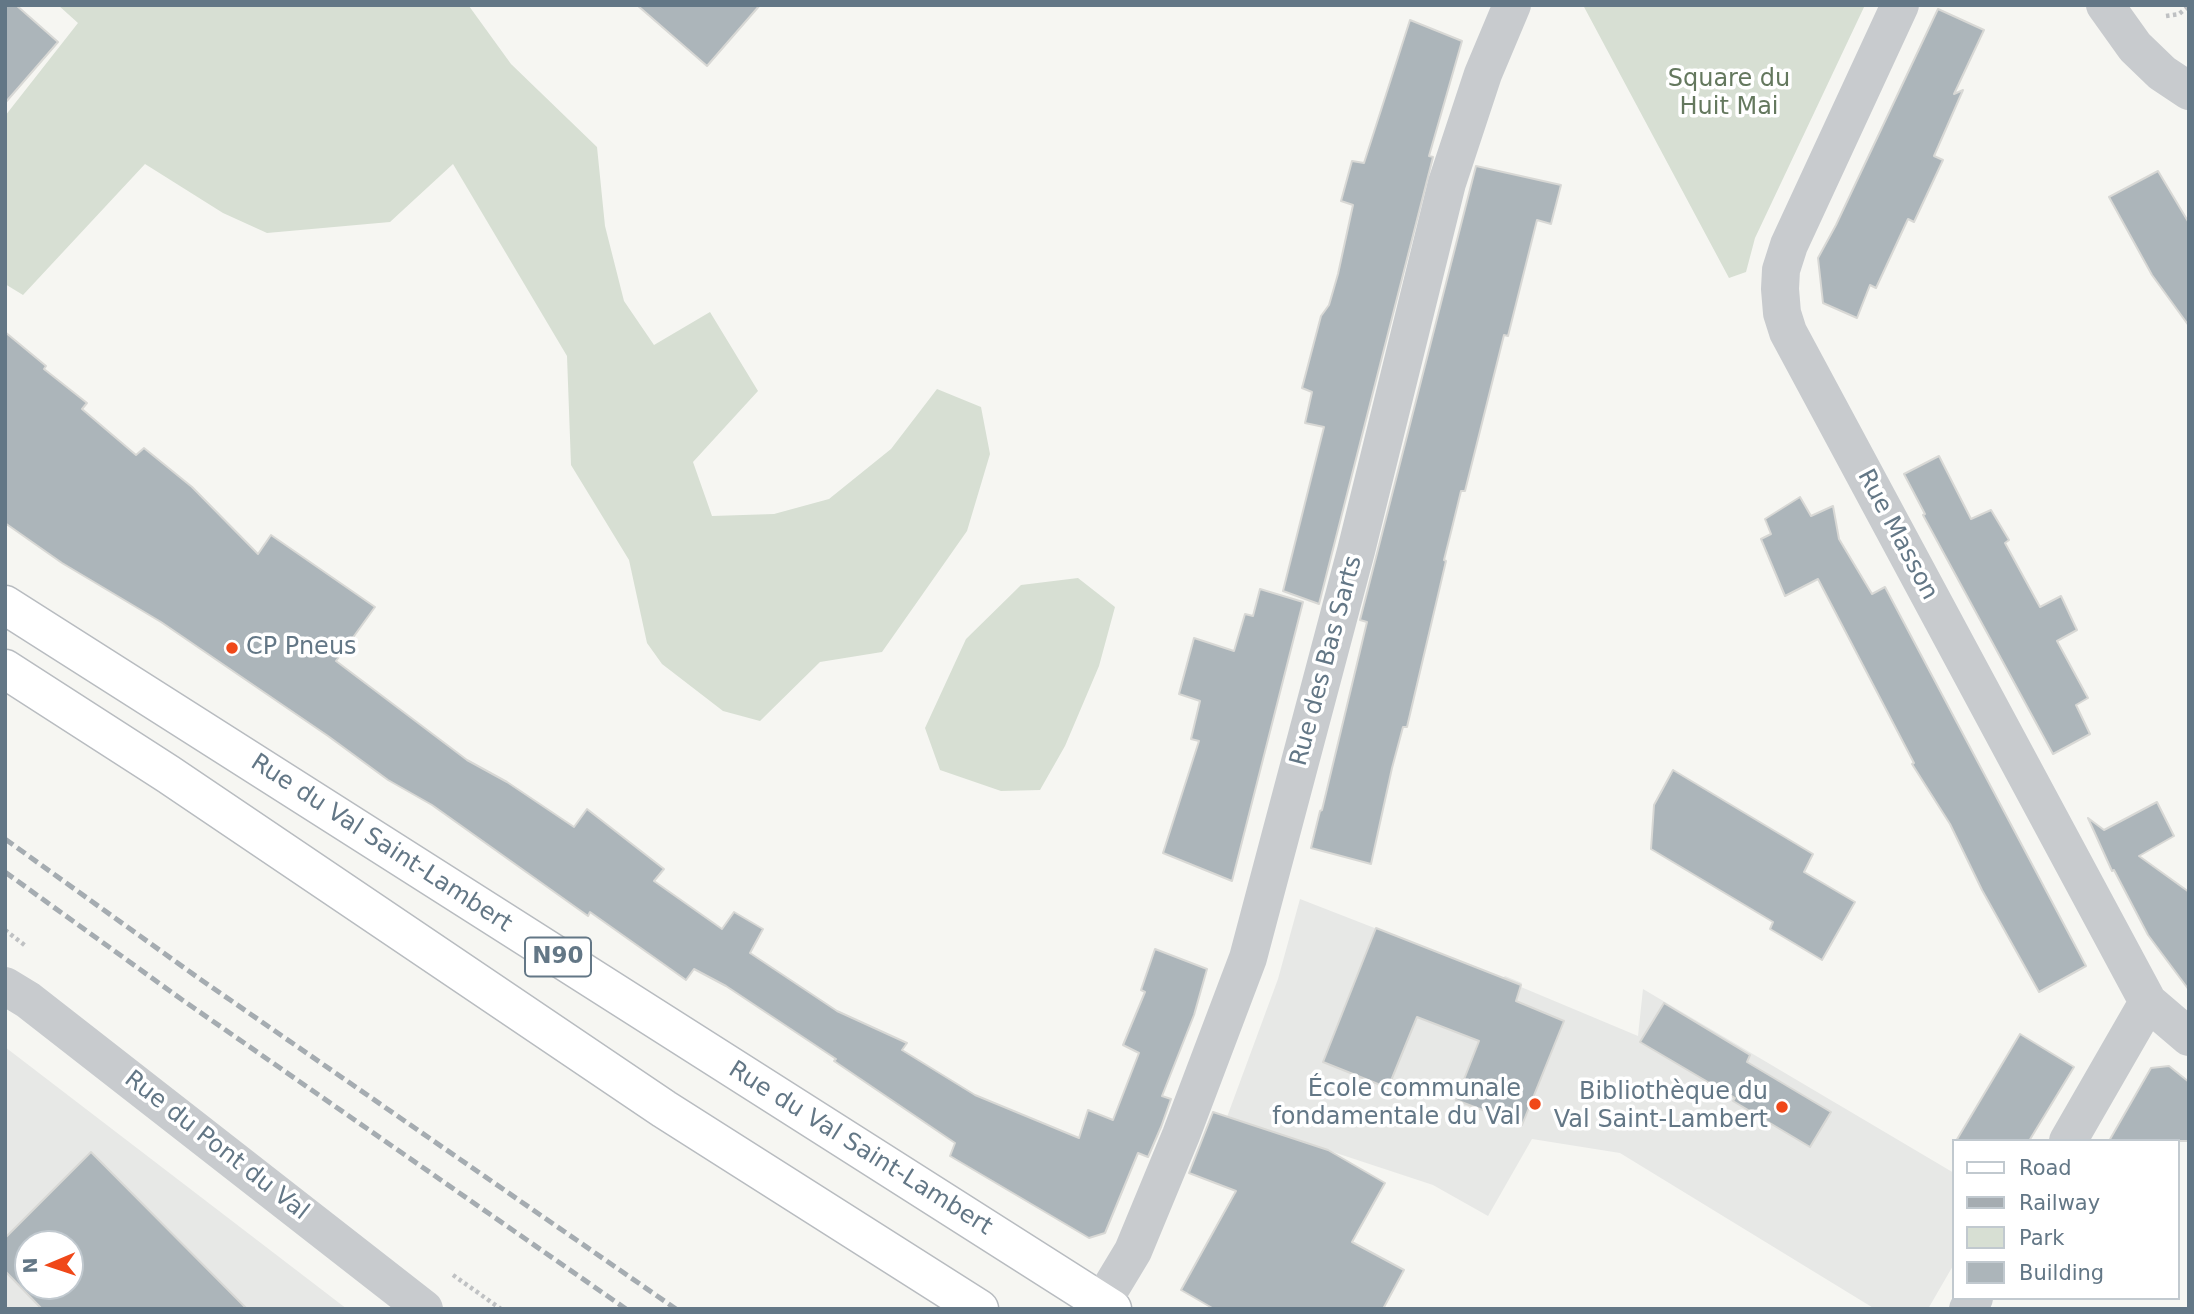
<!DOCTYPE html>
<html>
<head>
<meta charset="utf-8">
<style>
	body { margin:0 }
	#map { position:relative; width:2194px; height:1314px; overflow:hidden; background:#f6f6f2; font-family:"DejaVu Sans",sans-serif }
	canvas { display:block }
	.frame { position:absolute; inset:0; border:7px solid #637786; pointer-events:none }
	.legend { position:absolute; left:1952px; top:1139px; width:228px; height:161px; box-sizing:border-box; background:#fff; border:2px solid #c1c9cf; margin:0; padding:9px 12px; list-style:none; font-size:21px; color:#637786 }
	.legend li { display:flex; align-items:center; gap:14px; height:35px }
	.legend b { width:35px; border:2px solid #c1c9cf }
	.north { position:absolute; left:14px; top:1230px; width:70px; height:70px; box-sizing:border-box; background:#fff; border:2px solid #c1c9cf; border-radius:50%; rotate:268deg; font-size:19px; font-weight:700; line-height:28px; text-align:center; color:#637786 }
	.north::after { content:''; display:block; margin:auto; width:24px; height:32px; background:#f04819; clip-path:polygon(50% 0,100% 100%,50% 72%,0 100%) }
</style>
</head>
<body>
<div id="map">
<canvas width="2194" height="1314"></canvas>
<div class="frame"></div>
<ul class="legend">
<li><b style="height:9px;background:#fff"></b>Road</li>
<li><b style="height:9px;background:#a5acb1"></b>Railway</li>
<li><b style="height:19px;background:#d7dfd3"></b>Park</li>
<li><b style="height:19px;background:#acb5ba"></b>Building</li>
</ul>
<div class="north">N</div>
</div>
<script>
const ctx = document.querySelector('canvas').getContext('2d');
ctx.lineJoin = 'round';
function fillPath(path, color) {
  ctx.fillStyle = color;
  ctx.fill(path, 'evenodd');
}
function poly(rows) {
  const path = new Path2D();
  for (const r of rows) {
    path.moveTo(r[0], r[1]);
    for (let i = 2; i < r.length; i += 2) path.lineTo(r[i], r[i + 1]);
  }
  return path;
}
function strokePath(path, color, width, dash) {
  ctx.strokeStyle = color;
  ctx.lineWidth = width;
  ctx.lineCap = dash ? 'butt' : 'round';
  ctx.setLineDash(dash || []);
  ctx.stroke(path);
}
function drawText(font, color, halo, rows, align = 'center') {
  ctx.font = font + ' "DejaVu Sans",sans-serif';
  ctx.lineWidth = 7;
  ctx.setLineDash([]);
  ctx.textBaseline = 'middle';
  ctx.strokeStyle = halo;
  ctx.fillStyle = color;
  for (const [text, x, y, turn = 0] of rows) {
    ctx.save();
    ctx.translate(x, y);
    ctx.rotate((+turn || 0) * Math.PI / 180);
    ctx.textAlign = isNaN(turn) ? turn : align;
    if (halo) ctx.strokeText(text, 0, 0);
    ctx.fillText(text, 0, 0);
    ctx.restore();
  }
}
const built = poly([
	[1300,899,1503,978,1505,976,1522,983,1521,987,1638,1036,1643,989,1954,1173,1954,1264,1928,1309,1875,1309,1620,1153,1532,1139,1488,1216,1433,1185,1227,1117,1278,979],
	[5,1047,347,1309,5,1309],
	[28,1244,70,1244,70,1286,28,1286]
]);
const green = poly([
	[58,5,469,6,511,64,597,147,605,226,624,301,654,345,710,312,758,391,693,462,712,516,774,514,829,499,891,449,937,389,981,407,990,454,967,531,882,652,820,662,760,721,723,711,662,664,647,643,629,560,571,465,567,356,453,164,390,222,267,233,223,213,145,164,23,295,5,284,5,116,78,23],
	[1583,5,1865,5,1755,238,1746,272,1729,278],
	[1078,578,1115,607,1099,666,1065,746,1040,790,1001,791,940,770,925,728,966,639,1021,585]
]);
const building = poly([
	[5,5,16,5,58,42,5,103,5,5],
	[637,5,760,5,707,66,637,5],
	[1938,9,1984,30,1954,94,1963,90,1934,156,1943,160,1914,222,1908,219,1876,288,1870,285,1857,318,1823,303,1818,258,1836,225,1938,9],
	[1410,20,1462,41,1429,156,1433,157,1319,604,1283,591,1324,427,1305,423,1312,392,1302,388,1321,316,1329,305,1338,274,1353,205,1341,201,1352,161,1364,163,1410,20],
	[1476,166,1561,185,1551,224,1537,220,1508,336,1504,335,1465,491,1461,491,1452,528,1444,560,1446,561,1407,727,1403,727,1392,768,1371,864,1311,848,1320,811,1322,810,1367,622,1360,620,1476,166],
	[2158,171,2189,223,2189,326,2152,275,2109,197,2158,171],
	[5,332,46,366,44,369,87,403,82,409,136,455,144,448,192,487,258,554,271,535,375,607,336,661,467,760,507,782,574,827,587,809,664,869,654,881,722,929,734,912,763,929,750,953,837,1011,907,1043,902,1050,975,1095,1079,1138,1088,1110,1113,1120,1139,1053,1123,1045,1145,992,1141,990,1155,949,1207,969,1194,1015,1162,1096,1171,1099,1161,1127,1148,1157,1138,1153,1105,1233,1089,1238,950,1156,955,1143,834,1061,836,1059,726,986,694,969,686,980,590,912,588,916,432,805,388,780,328,736,161,622,62,563,5,523,5,332],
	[1939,456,1971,519,1991,510,2009,540,2005,543,2040,607,2061,596,2077,630,2057,641,2088,698,2076,705,2090,734,2053,754,1923,515,1925,514,1904,474,1939,456],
	[1800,497,1811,516,1833,506,1839,539,1872,594,1885,587,2086,966,2039,992,1982,890,1950,824,1912,764,1914,763,1818,579,1785,596,1761,539,1771,534,1765,519,1800,497],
	[1260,589,1303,602,1232,881,1163,853,1199,741,1191,739,1200,701,1179,694,1194,638,1234,651,1245,614,1253,616,1260,589],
	[1673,770,1813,854,1804,872,1855,902,1822,960,1770,929,1773,922,1651,849,1654,805,1673,770],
	[2157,802,2174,836,2139,856,2189,892,2189,990,2148,935,2114,870,2112,871,2088,818,2104,830,2157,802],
	[1376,928,1521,985,1516,1001,1564,1021,1522,1125,1456,1100,1479,1041,1417,1017,1388,1088,1323,1062,1376,928],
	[1664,1003,1750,1055,1747,1062,1831,1112,1810,1147,1733,1101,1735,1098,1640,1042,1664,1003],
	[2020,1034,2074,1067,2029,1141,1956,1141,2020,1034],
	[2169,1066,2189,1082,2189,1141,2109,1141,2151,1068,2169,1066],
	[1213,1112,1328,1150,1385,1183,1352,1242,1404,1270,1383,1309,1214,1309,1181,1290,1236,1191,1189,1173,1213,1112],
	[91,1152,247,1309,42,1309,5,1271,5,1238,91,1152],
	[28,1244,70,1244,70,1286,28,1286,28,1244]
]);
const path = poly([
	[2166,16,2179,14,2189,6],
	[5,930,27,947],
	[453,1275,501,1309]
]);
const minor = poly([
	[1900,5,1789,245,1781,270,1780,289,1782,313,1788,332,2148,1002,2189,1037],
	[2105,5,2135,47,2162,73,2189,91],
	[5,986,28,1000,424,1309],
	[2068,1141,2148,1002],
	[1098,1309,1133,1251,1181,1135,1248,958,1356,551,1447,183,1483,74,1512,5],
	[1968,1309,1974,1298]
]);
const major = poly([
	[5,605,1112,1309],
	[5,669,168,774,664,1109,979,1309]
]);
const rail = poly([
	[5,839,197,977,676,1309],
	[5,872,181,999,626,1309]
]);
const markers = [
	[232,648,7,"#f04819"],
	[1535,1104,7,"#f04819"],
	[1782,1107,7,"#f04819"]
];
const shields = [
	[558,957,66]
];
const shieldNames = [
	["N90",558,957]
];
const parkNames = [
	["Square du",1729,80],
	["Huit Mai",1729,108]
];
const streetNames = [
	["Rue Masson",1897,535,62],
	["Rue des Bas Sarts",1327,661,-75],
	["Rue du Val Saint-Lambert",381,844,33],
	["Rue du Pont du Val",216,1146,38],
	["Rue du Val Saint-Lambert",860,1149,32]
];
const poiNames = [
	["CP Pneus",246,648,"left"],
	["École communale",1521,1090],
	["fondamentale du Val",1521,1118],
	["Bibliothèque du",1768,1093],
	["Val Saint-Lambert",1768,1121]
];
fillPath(built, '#e7e8e6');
fillPath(green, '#d7dfd3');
fillPath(building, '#acb5ba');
strokePath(building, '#d8d8d5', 2);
strokePath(major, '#b8bcc0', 41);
strokePath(path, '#bfc1c3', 4.5, [3.5, 3.5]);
strokePath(minor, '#c8cbce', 38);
strokePath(major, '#fff', 38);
strokePath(rail, '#a5acb1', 5, [10, 5]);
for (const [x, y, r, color] of markers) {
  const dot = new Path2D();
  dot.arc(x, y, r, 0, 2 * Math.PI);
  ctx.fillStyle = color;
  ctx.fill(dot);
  strokePath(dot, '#fff', 2.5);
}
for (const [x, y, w] of shields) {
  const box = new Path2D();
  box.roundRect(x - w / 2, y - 19.5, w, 39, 5);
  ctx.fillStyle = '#fff';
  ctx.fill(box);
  strokePath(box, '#637786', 2);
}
drawText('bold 23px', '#637786', null, shieldNames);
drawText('24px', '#64785e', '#fff', parkNames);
drawText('24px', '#637786', '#fff', streetNames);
drawText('24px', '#637786', '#fff', poiNames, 'right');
</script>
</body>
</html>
